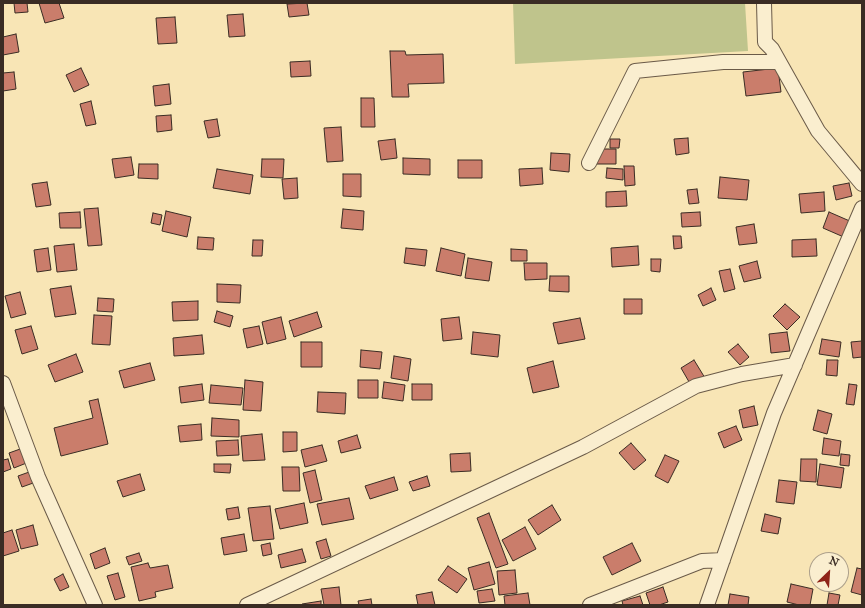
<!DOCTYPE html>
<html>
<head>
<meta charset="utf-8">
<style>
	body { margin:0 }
	#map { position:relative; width:865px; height:608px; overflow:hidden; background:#f8e5b5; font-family:"IM FELL Great Primer",serif }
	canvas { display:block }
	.frame { position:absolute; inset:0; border:4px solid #3a2c24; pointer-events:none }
	.north { position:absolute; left:809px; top:552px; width:40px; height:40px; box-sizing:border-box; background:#faeecf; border:1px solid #ada08b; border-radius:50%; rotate:25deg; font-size:11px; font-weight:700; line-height:16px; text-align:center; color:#3a2c24 }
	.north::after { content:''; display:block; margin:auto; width:14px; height:18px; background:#8f2418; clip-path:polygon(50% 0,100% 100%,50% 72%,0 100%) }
</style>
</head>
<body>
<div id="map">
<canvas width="865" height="608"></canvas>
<div class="frame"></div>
<div class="north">N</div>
</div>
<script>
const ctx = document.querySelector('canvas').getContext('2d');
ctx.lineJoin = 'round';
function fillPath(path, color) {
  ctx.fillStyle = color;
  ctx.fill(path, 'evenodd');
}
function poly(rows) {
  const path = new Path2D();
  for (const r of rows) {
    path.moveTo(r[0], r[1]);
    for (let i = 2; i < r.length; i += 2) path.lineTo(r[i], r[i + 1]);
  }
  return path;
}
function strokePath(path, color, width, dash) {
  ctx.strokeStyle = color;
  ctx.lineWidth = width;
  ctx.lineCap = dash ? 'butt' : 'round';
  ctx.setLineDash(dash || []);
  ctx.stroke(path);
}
const green = poly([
	[513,3,745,3,748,51,515,64]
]);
const building = poly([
	[14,3,27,3,28,12,15,13,14,3],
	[39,3,59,3,64,18,45,23,39,3],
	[307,3,309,15,289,17,287,4,307,3],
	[243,14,245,36,229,37,227,15,243,14],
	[175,17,177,43,158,44,156,18,175,17],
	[16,34,19,52,3,55,3,37,16,34],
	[390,51,405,51,406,55,443,54,444,83,408,84,409,97,392,97,390,51],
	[310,61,311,76,291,77,290,62,310,61],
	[81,68,89,85,74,92,66,75,81,68],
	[778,68,781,92,746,96,743,72,778,68],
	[14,72,16,89,3,91,3,73,14,72],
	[169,84,171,104,155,106,153,86,169,84],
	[361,98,374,98,375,127,361,127,361,98],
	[91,101,96,124,86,126,80,104,91,101],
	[171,115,172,130,157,132,156,116,171,115],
	[217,119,220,136,208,138,204,121,217,119],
	[341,127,343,161,327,162,324,128,341,127],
	[688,138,689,153,676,155,674,139,688,138],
	[395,139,397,158,381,160,378,141,395,139],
	[610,139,620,139,619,148,610,148,610,139],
	[596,149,616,149,616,164,596,164,596,149],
	[551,153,570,154,569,172,550,170,551,153],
	[131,157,134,175,115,178,112,159,131,157],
	[403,158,430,159,430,175,403,174,403,158],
	[262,159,284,159,283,178,261,177,262,159],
	[458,160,482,160,482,178,458,178,458,160],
	[139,164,158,164,158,179,138,178,139,164],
	[624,166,634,166,635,185,625,186,624,166],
	[542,168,543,184,520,186,519,169,542,168],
	[607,168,623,169,623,180,606,178,607,168],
	[217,169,253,175,250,194,213,188,217,169],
	[343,174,361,174,361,197,343,196,343,174],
	[720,177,749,180,747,200,718,198,720,177],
	[297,178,298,198,284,199,282,179,297,178],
	[47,182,51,205,36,207,32,184,47,182],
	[849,183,852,196,836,200,833,186,849,183],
	[697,189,699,203,689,204,687,190,697,189],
	[626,191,627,206,606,207,606,192,626,191],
	[824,192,825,211,801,213,799,194,824,192],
	[98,208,102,245,88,246,84,209,98,208],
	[343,209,364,211,363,230,341,228,343,209],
	[166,211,191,217,187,237,162,231,166,211],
	[80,212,81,228,60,228,59,213,80,212],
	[700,212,701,226,682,227,681,213,700,212],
	[829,212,852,222,846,238,823,228,829,212],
	[153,213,162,215,160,225,151,223,153,213],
	[754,224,757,243,739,245,736,227,754,224],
	[673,236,681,236,682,248,674,249,673,236],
	[198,237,214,238,213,250,197,249,198,237],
	[816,239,817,256,792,257,792,240,816,239],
	[253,240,263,240,262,256,252,256,253,240],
	[74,244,77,270,57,272,54,246,74,244],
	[638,246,639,265,612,267,611,248,638,246],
	[48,248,51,270,37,272,34,250,48,248],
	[406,248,427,250,425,266,404,263,406,248],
	[441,248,465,254,461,276,436,271,441,248],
	[511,249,527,250,527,261,511,261,511,249],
	[468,258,492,262,489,281,465,278,468,258],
	[651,259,661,259,660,272,651,271,651,259],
	[757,261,761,278,744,282,739,266,757,261],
	[524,263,547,263,547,279,525,280,524,263],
	[730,269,735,289,724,292,719,271,730,269],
	[550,276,569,276,569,292,549,291,550,276],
	[217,284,241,285,240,303,217,302,217,284],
	[71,286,76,314,55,317,50,289,71,286],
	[711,288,716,300,703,306,698,295,711,288],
	[20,292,26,314,11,318,5,296,20,292],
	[98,298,114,299,113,312,97,311,98,298],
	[624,299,642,299,642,314,624,314,624,299],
	[198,301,198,320,173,321,172,302,198,301],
	[785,304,800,317,787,330,773,316,785,304],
	[217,311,233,316,230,327,214,322,217,311],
	[317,312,322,327,294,337,289,321,317,312],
	[94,315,112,316,110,345,92,344,94,315],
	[281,317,286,339,267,344,262,322,281,317],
	[459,317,462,339,443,341,441,319,459,317],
	[580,318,585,339,558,344,553,323,580,318],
	[31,326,38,349,22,354,15,330,31,326],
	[259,326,263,344,247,348,243,329,259,326],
	[473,332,500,335,498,357,471,354,473,332],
	[787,332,790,351,771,353,769,334,787,332],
	[202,335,204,354,174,356,173,338,202,335],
	[822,339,841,342,839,357,819,354,822,339],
	[862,341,862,357,853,358,851,342,862,341],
	[301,342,322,342,322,367,301,367,301,342],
	[738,344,749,357,740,365,728,352,738,344],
	[361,350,382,352,380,369,360,367,361,350],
	[76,354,83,372,55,382,48,365,76,354],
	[394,356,411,359,408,381,391,378,394,356],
	[694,360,705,378,692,387,681,368,694,360],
	[827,360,838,360,837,376,826,375,827,360],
	[553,361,559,387,533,393,527,368,553,361],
	[150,363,155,380,124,388,119,371,150,363],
	[245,380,263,382,261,411,243,410,245,380],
	[358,380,378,380,378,398,358,398,358,380],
	[384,382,405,385,403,401,382,398,384,382],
	[202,384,204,400,181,403,179,387,202,384],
	[412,384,432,384,432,400,412,400,412,384],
	[849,384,857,385,854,405,846,404,849,384],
	[211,385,243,388,241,405,209,403,211,385],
	[318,392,346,393,345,414,317,412,318,392],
	[98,399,108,444,61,456,54,428,93,418,89,401,98,399],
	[754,406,758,425,743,428,739,410,754,406],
	[818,410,832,414,827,434,813,430,818,410],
	[212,418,239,420,239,437,211,436,212,418],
	[201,424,202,440,180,442,178,426,201,424],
	[736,426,742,440,724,448,718,433,736,426],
	[283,432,297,432,297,451,283,452,283,432],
	[262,434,265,460,243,461,241,436,262,434],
	[357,435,361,448,341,453,338,441,357,435],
	[824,438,841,441,839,456,822,454,824,438],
	[238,440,239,455,217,456,216,441,238,440],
	[631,443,646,460,634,470,619,453,631,443],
	[322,445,327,461,305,467,301,450,322,445],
	[23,448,29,462,14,468,9,453,23,448],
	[470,453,471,471,451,472,450,454,470,453],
	[841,454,850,455,849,466,840,465,841,454],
	[665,455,679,461,668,483,655,476,665,455],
	[8,459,11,469,3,472,3,460,8,459],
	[801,459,817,459,816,482,800,481,801,459],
	[214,464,231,464,230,473,214,472,214,464],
	[820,464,844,468,841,488,817,485,820,464],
	[282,467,299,467,300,491,283,491,282,467],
	[315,470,322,500,310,503,303,473,315,470],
	[32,471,36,482,22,487,18,476,32,471],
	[140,474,145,490,123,497,117,481,140,474],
	[427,476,430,486,413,491,409,482,427,476],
	[394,477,398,490,370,499,365,486,394,477],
	[779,480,797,482,794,504,776,502,779,480],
	[349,498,354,519,322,525,317,504,349,498],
	[304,503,308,523,280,529,275,509,304,503],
	[552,505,561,520,538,535,528,520,552,505],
	[270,506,274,539,253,541,248,508,270,506],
	[238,507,240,518,228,520,226,509,238,507],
	[489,513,508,564,496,568,477,518,489,513],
	[765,514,781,518,778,534,761,531,765,514],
	[33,525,38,545,21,549,16,530,33,525],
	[525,527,536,549,513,561,502,540,525,527],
	[12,530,19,551,3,556,3,533,12,530],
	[244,534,247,551,224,555,221,538,244,534],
	[326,539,331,556,321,559,316,542,326,539],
	[270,543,272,554,263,556,261,545,270,543],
	[632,543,641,561,612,575,603,557,632,543],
	[105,548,110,563,95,569,90,554,105,548],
	[302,549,306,562,281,568,278,555,302,549],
	[139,553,142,561,129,565,126,557,139,553],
	[489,562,495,584,474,590,468,568,489,562],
	[148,563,150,568,168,565,173,588,155,592,156,597,139,601,131,567,148,563],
	[448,566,467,579,457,593,438,580,448,566],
	[857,568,862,569,862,595,851,592,857,568],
	[515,570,517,593,499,595,497,571,515,570],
	[118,573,125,597,115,600,107,576,118,573],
	[63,574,69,587,60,591,54,579,63,574],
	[791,584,813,589,810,605,799,605,787,602,791,584],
	[339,587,341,605,324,605,321,589,339,587],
	[663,587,668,602,659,605,650,605,646,593,663,587],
	[492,589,495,601,479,603,477,591,492,589],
	[432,592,435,605,418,605,416,595,432,592],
	[528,593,530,605,505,605,504,596,528,593],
	[829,593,840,595,838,605,827,605,829,593],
	[730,594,749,597,748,605,728,605,730,594],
	[640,596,643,605,623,605,622,601,640,596],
	[371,599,372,605,359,605,358,601,371,599],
	[321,601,321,605,302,605,302,604,321,601]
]);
const street = poly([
	[764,3,765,42,772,49,818,131,862,184],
	[589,163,635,71,723,62,779,62],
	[3,383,38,477,95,605],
	[247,605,583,447,696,386,742,374,795,365],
	[590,605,702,561,723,560],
	[707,605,774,413,862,208]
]);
fillPath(green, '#bfc48c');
fillPath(building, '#ca7d6b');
strokePath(building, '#3a2c24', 1);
strokePath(street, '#6a5a48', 16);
strokePath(street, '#faeecf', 14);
</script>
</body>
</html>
